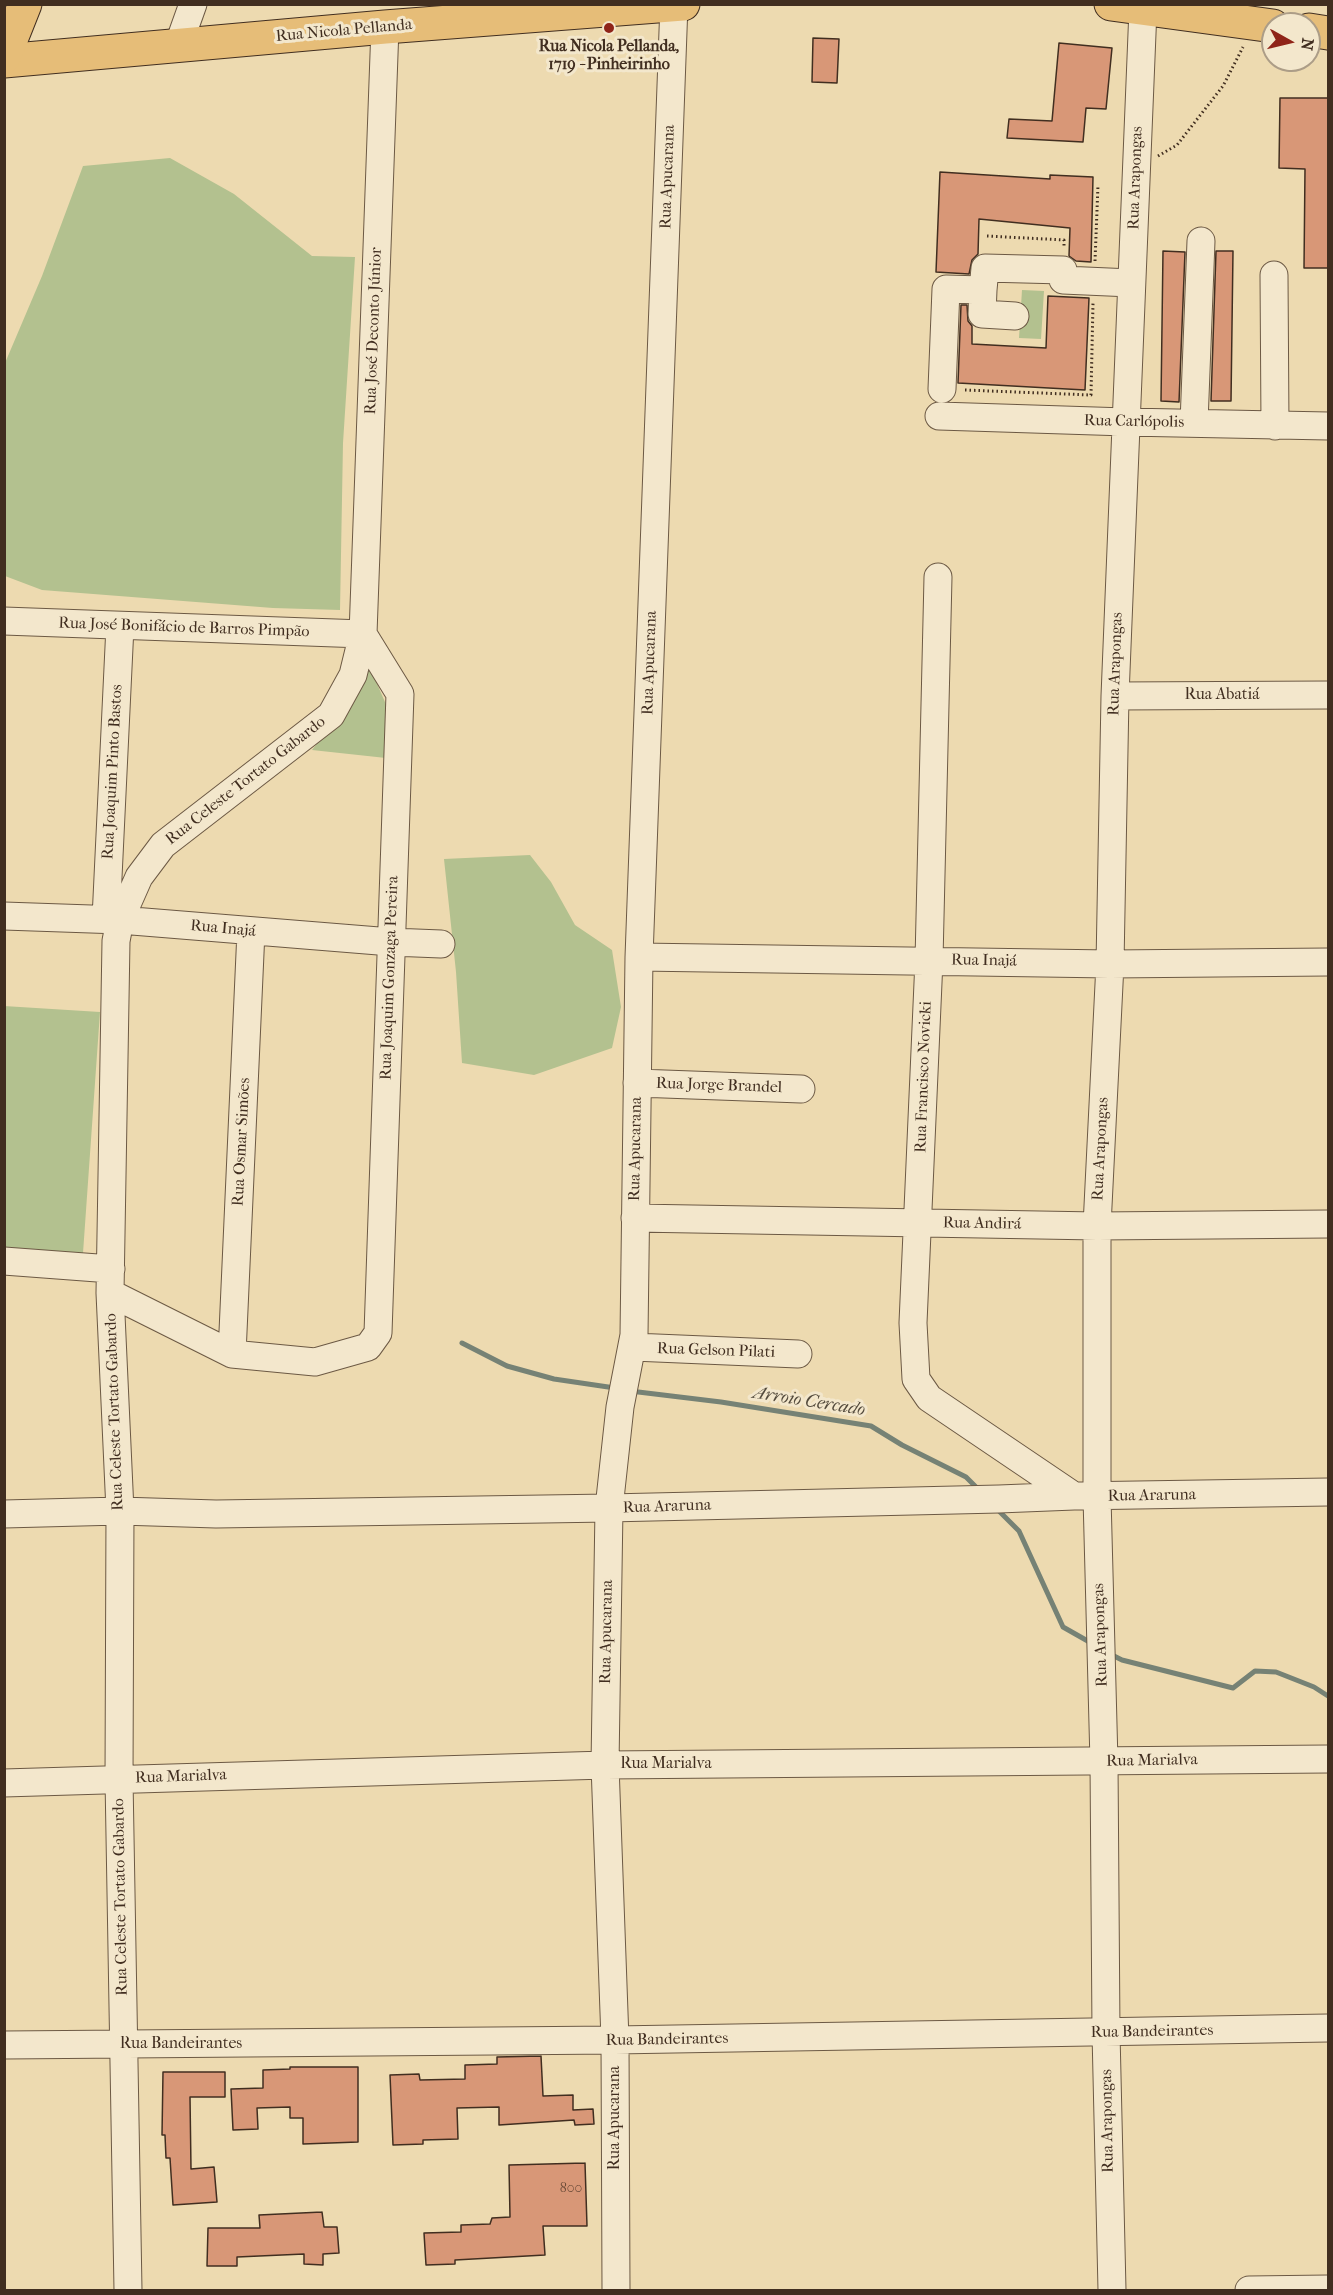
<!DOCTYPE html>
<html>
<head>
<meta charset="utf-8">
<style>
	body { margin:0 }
	#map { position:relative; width:1333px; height:2295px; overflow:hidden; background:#eddab0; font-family:"IM FELL French Canon",serif }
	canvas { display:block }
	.frame { position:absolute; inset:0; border:6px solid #412e20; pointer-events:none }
	.north { position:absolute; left:1261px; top:12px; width:60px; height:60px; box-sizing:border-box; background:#f3e7cc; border:2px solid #ac9d87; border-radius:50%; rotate:98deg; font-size:16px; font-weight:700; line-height:24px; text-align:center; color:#412e20 }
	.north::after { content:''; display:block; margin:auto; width:21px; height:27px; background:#8f2418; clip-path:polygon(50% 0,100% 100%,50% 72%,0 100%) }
</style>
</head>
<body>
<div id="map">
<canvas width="1333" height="2295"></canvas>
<div class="frame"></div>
<div class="north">N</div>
</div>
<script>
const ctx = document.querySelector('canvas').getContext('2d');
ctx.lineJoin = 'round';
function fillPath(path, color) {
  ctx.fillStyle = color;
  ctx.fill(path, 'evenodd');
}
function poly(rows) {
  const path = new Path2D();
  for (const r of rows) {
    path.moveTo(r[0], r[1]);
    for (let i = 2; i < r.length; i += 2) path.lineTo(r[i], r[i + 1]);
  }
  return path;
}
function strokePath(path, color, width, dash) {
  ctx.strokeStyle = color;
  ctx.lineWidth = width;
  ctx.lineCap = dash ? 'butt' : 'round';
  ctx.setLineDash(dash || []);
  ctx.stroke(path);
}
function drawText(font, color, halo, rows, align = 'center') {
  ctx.font = font + ' "IM FELL French Canon",serif';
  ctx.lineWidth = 6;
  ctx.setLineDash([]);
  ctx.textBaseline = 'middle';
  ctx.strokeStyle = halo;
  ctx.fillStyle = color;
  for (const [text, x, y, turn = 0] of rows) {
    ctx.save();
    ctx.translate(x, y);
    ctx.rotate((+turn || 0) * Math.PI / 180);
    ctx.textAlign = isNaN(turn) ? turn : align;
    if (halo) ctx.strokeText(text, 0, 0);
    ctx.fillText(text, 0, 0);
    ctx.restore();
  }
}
const green = poly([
	[170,158,234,194,312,256,355,257,343,443,340,610,273,608,42,590,5,576,5,363,42,276,83,166],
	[1022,290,1044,291,1041,339,1019,338],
	[369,665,391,716,386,758,312,750,341,712],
	[530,855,551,882,575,925,612,950,621,1007,612,1048,534,1075,462,1063,456,972,444,859],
	[4,1006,100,1012,83,1253,5,1248]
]);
const stream = poly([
	[462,1343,507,1366,554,1379,615,1388],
	[630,1391,721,1402,871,1426,902,1445,966,1477,978,1489],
	[997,1509,1019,1531,1063,1627,1093,1644],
	[1108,1653,1122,1660,1233,1688,1255,1671,1276,1672,1314,1687,1328,1696]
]);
const building = poly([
	[813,38,839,39,837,83,812,82,813,38],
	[1059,43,1112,48,1106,109,1086,108,1083,142,1007,138,1009,119,1052,121,1059,43],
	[1280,98,1329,98,1329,268,1304,268,1305,169,1279,168,1280,98],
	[940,172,1050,179,1050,175,1093,177,1091,262,1076,261,1069,256,1070,228,979,219,978,254,972,260,969,274,936,272,940,172],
	[1163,251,1185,252,1179,402,1161,401,1163,251],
	[1216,251,1233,251,1231,401,1211,401,1216,251],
	[1048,296,1089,298,1085,390,958,383,961,305,967,305,968,321,972,326,972,344,1046,348,1048,296],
	[541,2056,543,2096,573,2095,573,2110,593,2109,594,2124,575,2125,574,2120,499,2125,499,2107,457,2108,458,2139,423,2140,423,2144,393,2145,390,2075,419,2074,420,2080,465,2079,465,2065,497,2064,497,2057,541,2056],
	[290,2067,358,2067,358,2142,303,2144,303,2118,290,2118,290,2107,257,2108,258,2129,233,2130,231,2089,263,2088,263,2070,290,2069,290,2067],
	[163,2072,225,2072,225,2097,190,2097,191,2169,214,2167,217,2202,173,2205,170,2158,166,2158,165,2135,162,2135,163,2072],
	[585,2163,587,2226,543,2226,545,2255,455,2260,455,2264,426,2265,424,2233,461,2232,461,2225,490,2224,492,2218,510,2217,509,2165,585,2163],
	[322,2212,324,2227,337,2227,339,2253,323,2254,323,2265,304,2264,304,2254,237,2257,237,2266,207,2266,208,2228,260,2228,259,2215,322,2212]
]);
const path = poly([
	[1158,156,1177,145,1223,86,1243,47],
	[987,236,1064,240,1064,247],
	[1095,261,1098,185],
	[965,390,1091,395,1093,303]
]);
const minor = poly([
	[178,46,193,4],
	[1274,275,1275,426],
	[983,290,982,314,1015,316],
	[942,389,946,289,983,290,985,268,1063,270,1063,280,1131,283],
	[939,416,1126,422,1328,426],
	[1194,423,1201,241],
	[938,577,929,960,913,1323,916,1379,929,1398,1074,1496],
	[4,621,363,634],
	[1115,696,1328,695],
	[4,916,120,920,391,942,441,944],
	[106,919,120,626],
	[639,957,1110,964,1328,962],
	[637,1083,801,1089],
	[635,1218,1097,1226,1328,1224],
	[4,1261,111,1269],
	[110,1293,232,1354,315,1362,368,1347,378,1333,400,694,363,634],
	[633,1347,798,1354],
	[232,1354,251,931],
	[4,1514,120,1511,216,1514,609,1508,999,1499,1074,1496,1328,1492],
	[4,1783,605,1765,1328,1759],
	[4,2045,615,2040,1328,2028],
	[128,2290,119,1779,120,1511,110,1293,116,941,120,920,139,877,163,845,331,715,353,675,363,634,385,27],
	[616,2290,615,2040,605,1765,609,1508,620,1407,634,1335,639,957,674,4],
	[1112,2290,1106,2033,1104,1762,1097,1497,1097,1226,1110,964,1115,696,1143,9],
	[1249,2290,1328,2289]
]);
const major = poly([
	[1111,4,1273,26],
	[1309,30,1328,33],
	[4,61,385,27,683,4]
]);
const highway = poly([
	[4,57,25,4]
]);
const markers = [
	[609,28,6,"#8f2418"]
];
const numberNames = [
	["800",571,2189]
];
const streetNames = [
	["Rua Nicola Pellanda",344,31,-5],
	["Rua Apucarana",668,177,-88],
	["Rua Arapongas",1136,178,-88],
	["Rua José Deconto Júnior",374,331,-88],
	["Rua Carlópolis",1134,422,1],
	["Rua José Bonifácio de Barros Pimpão",184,628,2],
	["Rua Apucarana",650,663,-88],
	["Rua Arapongas",1116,664,-88],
	["Rua Abatiá",1222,695],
	["Rua Joaquim Pinto Bastos",113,772,-87],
	["Rua Celeste Tortato Gabardo",246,781,-38],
	["Rua Inajá",223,929,5],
	["Rua Inajá",984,961,1],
	["Rua Joaquim Gonzaga Pereira",390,978,-88],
	["Rua Francisco Novicki",924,1077,-88],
	["Rua Jorge Brandel",719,1086,2],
	["Rua Osmar Simões",242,1142,-87],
	["Rua Apucarana",636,1149,-89],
	["Rua Arapongas",1101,1149,-87],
	["Rua Andirá",982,1224,1],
	["Rua Gelson Pilati",716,1351,2],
	["Rua Celeste Tortato Gabardo",115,1412,-92],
	["Rua Araruna",1152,1496,-1],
	["Rua Araruna",667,1507,-2],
	["Rua Apucarana",607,1632,-89],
	["Rua Arapongas",1101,1635,-92],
	["Rua Marialva",1152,1761,-1],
	["Rua Marialva",666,1764],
	["Rua Marialva",181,1777,-2],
	["Rua Celeste Tortato Gabardo",121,1897,-91],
	["Rua Bandeirantes",1152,2032,-1],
	["Rua Bandeirantes",667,2040,-1],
	["Rua Bandeirantes",181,2044],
	["Rua Apucarana",615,2118,-90],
	["Rua Arapongas",1108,2121,-91]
];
const poiNames = [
	["Rua Nicola Pellanda,",609,47],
	["1719 - Pinheirinho",609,65]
];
const waterNames = [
	["Arroio Cercado",809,1402,9]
];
fillPath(green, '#b3c18f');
strokePath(stream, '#768275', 5);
fillPath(building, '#d89777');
strokePath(building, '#412e20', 1.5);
strokePath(minor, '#6c5944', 29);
strokePath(major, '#412e20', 35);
strokePath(highway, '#412e20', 35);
strokePath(path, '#412e20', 3, [1.5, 3]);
strokePath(minor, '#f3e7cc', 27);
strokePath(major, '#e6bd78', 33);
strokePath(highway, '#e6bd78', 33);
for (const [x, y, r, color] of markers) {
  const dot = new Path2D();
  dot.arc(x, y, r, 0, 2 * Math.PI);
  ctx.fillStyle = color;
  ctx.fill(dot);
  strokePath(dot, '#f3e7cc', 2);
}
drawText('14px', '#674836', null, numberNames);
drawText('16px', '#412e20', '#f3e7cc', streetNames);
drawText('bold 16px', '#412e20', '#f3e7cc', poiNames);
drawText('italic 18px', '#534a3c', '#f3e7cc', waterNames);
</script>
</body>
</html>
